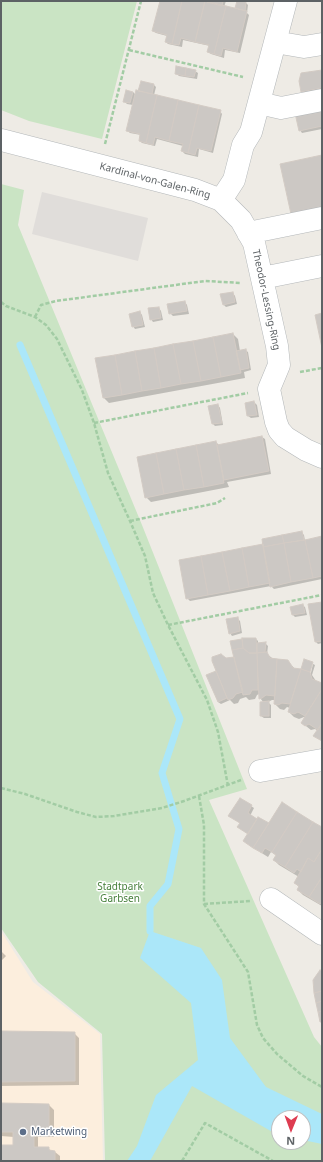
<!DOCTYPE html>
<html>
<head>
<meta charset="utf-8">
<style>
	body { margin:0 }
	#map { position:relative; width:323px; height:1162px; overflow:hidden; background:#eeebe5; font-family:"Noto Sans",sans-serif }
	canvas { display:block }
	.frame { position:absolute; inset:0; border:2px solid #5d6265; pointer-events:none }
	.north { position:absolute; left:271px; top:1110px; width:40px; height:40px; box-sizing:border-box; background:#fff; border:1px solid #bec0c1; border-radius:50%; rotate:181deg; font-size:11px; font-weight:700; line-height:16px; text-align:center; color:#5d6265 }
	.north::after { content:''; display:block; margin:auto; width:14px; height:18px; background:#de3c51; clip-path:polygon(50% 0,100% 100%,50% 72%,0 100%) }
</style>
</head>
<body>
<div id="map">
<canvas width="323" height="1162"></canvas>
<div class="frame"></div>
<div class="north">N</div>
</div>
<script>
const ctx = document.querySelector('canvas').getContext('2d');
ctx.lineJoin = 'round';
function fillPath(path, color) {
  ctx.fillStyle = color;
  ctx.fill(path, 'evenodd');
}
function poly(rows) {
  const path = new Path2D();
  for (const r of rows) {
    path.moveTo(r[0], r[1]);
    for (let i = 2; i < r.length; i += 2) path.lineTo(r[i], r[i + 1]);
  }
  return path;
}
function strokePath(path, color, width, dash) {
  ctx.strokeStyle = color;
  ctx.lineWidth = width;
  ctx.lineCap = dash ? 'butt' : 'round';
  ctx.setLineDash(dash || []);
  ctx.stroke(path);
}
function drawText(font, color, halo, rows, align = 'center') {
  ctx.font = font + ' "Noto Sans",sans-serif';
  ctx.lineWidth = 3;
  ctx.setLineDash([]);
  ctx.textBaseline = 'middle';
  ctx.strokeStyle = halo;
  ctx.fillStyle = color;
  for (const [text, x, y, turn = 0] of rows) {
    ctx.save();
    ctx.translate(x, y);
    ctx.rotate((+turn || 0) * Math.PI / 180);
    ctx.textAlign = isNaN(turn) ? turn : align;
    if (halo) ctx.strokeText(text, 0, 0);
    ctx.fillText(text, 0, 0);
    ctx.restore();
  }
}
const commercial = poly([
	[1,931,33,982,100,1034,103,1161,1,1161]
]);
const industrial = poly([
	[42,192,148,218,138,261,32,234]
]);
const green = poly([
	[1,1,137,1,102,139,29,121,1,110],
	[1,184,24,190,18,225,142,525,247,789,209,800,314,1037,322,1047,322,1161,105,1161,102,1034,38,982,1,928],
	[279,1118,303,1118,303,1142,279,1142]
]);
const water = poly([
	[150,931,201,948,222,980,230,1038,266,1087,322,1114,322,1144,303,1140,303,1118,279,1118,279,1135,276,1134,192,1086,150,1161,127,1161,137,1146,156,1095,198,1060,191,1003,140,958]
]);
const shadow = poly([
	[161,1,199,1,208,3,208,1,226,1,224,7,236,10,238,1,246,3,248,5,247,13,249,15,240,53,225,50,224,58,211,54,208,52,210,46,183,40,182,47,168,44,166,42,167,36,156,33,153,31],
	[195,71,198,73,197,79,179,76,176,73],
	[322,71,322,91,305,94,302,92],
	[154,85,156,87,154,95,220,111,222,114,213,153,199,149,198,157,185,154,182,151,183,146,157,139,155,146,142,143,140,141,141,135,130,133,127,130,133,105,127,104,124,101,133,92,136,95],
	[322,109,322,129,302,133,300,130],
	[233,293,235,296,237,304,226,307,223,304],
	[185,302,187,305,189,314,173,316,170,313],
	[159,308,161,311,163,320,153,322,151,319],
	[140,312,142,315,145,327,135,329,133,326],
	[233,334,238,339,240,351,245,350,248,352,251,370,244,372,245,378,109,403,104,398,97,359],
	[254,402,257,405,259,417,251,418,248,416,246,404],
	[218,405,220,408,223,425,215,426,213,424],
	[262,437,265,439,271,474,227,482,229,487,151,502,146,497,216,442,219,445],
	[302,533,304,535,305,541,322,538,322,579,274,589,271,586,190,601,187,598,264,545],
	[322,603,322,643,318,644,316,642],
	[302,605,305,607,307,615,295,617,293,615,291,607],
	[237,618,240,621,242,633,232,636,230,633],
	[256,639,258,641,258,644,265,643,268,646,267,654,272,658,288,661,295,669,305,672,308,676,310,677,313,664,315,665,312,675,316,681,322,684,322,741,317,738,318,731,315,729,311,730,302,723,305,717,304,717,299,719,294,717,289,712,290,708,287,707,284,710,280,709,275,704,275,700,272,700,268,702,271,705,271,718,264,718,261,716,264,703,260,698,259,694,257,695,255,699,249,700,246,697,240,699,238,703,234,704,230,700,221,704,218,702,208,676,216,673,219,676,226,659,235,657,231,642],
	[251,806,254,808,250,816,269,825,322,828,322,906,303,895,298,890,300,888,295,883,299,877,279,865,274,860,277,856,271,852,268,857,260,852,248,834,238,827,241,824,230,816],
	[1,951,6,956,1,961],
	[1,1032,74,1033,79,1038,79,1085,1,1086],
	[1,1104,49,1105,54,1110,54,1137,38,1137,38,1148,48,1148,51,1151,55,1152,60,1156,60,1161,1,1161,1,1146,14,1146,14,1137,1,1136]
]);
const stream = poly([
	[20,345,180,719,162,773,179,829,168,884,150,906,150,931]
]);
const building = poly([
	[160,1,182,1,172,44,165,42,167,35,152,31,160,1],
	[182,1,205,1,195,42,181,38,179,45,172,44,182,1],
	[205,1,226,6,214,54,207,52,209,45,195,42,205,1],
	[207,1,223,1,222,6,207,2,207,1],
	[237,1,246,2,245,11,235,8,237,1],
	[226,6,247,11,237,52,223,48,221,56,214,54,226,6],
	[176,66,186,68,185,76,175,74,176,66],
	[186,68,196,70,194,77,185,76,186,68],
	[322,70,322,88,301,92,299,81,301,73,322,70],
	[141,81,154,84,152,94,138,91,141,81],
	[126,90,133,92,130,103,123,102,126,90],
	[136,90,157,95,146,143,139,141,140,134,126,131,136,90],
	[157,95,178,100,169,141,155,137,153,145,146,143,157,95],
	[178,100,199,105,188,153,181,151,183,144,169,141,178,100],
	[199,105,221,110,211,151,197,148,195,155,188,153,199,105],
	[322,108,322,126,299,131,295,113,322,108],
	[322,155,322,208,291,214,280,164,322,155],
	[233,292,235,302,223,305,220,294,233,292],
	[185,301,187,311,169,314,167,304,185,301],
	[159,307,161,318,150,320,148,308,159,307],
	[140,311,143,325,132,327,129,314,140,311],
	[322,313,322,348,315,315,322,313],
	[233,333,241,373,221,377,213,337,233,333],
	[213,337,221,377,201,381,193,341,213,337],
	[193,341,201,381,181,384,173,344,193,341],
	[173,344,181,384,161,388,154,348,173,344],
	[154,348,161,388,142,391,135,351,154,348],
	[246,349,249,368,240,370,236,351,246,349],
	[135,351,142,391,122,395,115,355,135,351],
	[115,355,122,395,103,398,95,358,115,355],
	[254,401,257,415,247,416,245,403,254,401],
	[218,404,222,423,212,424,208,406,218,404],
	[262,436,269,471,224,480,217,445,262,436],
	[216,441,224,483,204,487,196,445,216,441],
	[196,445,204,487,184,490,176,449,196,445],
	[176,449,184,490,164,494,156,453,176,449],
	[156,453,164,494,145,498,137,457,156,453],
	[302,531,304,540,284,543,282,535,302,531],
	[282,535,284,543,263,547,262,539,282,535],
	[322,536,322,576,313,578,305,540,322,536],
	[305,540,313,578,291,582,284,543,305,540],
	[284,543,291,582,270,587,263,547,284,543],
	[263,544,270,583,249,587,242,548,263,544],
	[242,548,249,587,230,591,222,552,242,548],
	[222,552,230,591,208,595,201,556,222,552],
	[201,556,208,595,186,599,179,560,201,556],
	[322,602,322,641,315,642,308,604,322,602],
	[303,604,305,613,292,615,290,607,303,604],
	[238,617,240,631,229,634,226,619,238,617],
	[242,638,256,638,257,653,249,653,243,648,242,638],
	[242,639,243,648,232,650,230,641,242,639],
	[266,642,265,652,257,653,257,643,266,642],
	[243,648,249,653,257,653,258,690,252,690,250,694,243,695,232,650,243,648],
	[267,652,270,658,277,659,275,696,266,695,262,698,259,699,257,653,267,652],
	[221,654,226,658,234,657,243,692,236,694,233,698,228,700,212,661,212,657,221,654],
	[277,659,288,660,293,668,301,669,290,704,282,703,278,705,274,704,277,659],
	[304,659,313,662,310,672,301,669,304,659],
	[301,669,310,672,312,679,322,683,322,689,305,716,298,712,294,714,288,712,301,669],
	[216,671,227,698,218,702,206,675,216,671],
	[322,689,322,723,318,730,309,724,305,726,301,723,322,689],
	[269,701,269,716,260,716,260,702,269,701],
	[322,723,322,741,313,736,322,723],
	[240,798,252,805,248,813,257,819,248,834,237,827,240,823,228,816,240,798],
	[282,802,297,812,272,852,265,848,262,853,253,848,282,802],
	[297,812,313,822,285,867,273,860,276,855,272,852,297,812],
	[258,817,269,823,253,848,243,841,258,817],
	[313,822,322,827,322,849,314,862,308,858,301,872,297,869,294,873,285,867,313,822],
	[322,849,322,877,309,897,297,890,299,886,294,883,308,858,314,862,322,849],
	[322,877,322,901,320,904,309,897,322,877],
	[320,970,322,971,322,991,314,993,313,980,320,970],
	[322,991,322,1001,316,1003,314,993,322,991],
	[322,1001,322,1011,318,1012,316,1003,322,1001],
	[322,1011,322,1022,320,1022,318,1012,322,1011],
	[1,1031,75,1032,75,1081,1,1082,1,1031],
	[1,1103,49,1104,49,1132,34,1132,34,1147,49,1147,49,1150,55,1151,55,1161,1,1161,1,1145,13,1145,13,1132,1,1132,1,1103]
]);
const path = poly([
	[129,50,243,77],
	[105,144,141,1],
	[1,302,6,306,35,317,46,325,57,339,82,390,94,423,108,473,130,521,145,556,153,593,168,625,207,700,218,732,228,786],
	[35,317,41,305,56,301,205,281,241,283],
	[300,372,322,368],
	[94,423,248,393],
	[130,521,217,503,225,498],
	[168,625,322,595],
	[1,788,25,794,77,812,96,817,114,816,162,808,184,801,241,780],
	[199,796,204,825,204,904,248,972,257,1025,263,1038,277,1054,303,1076,322,1087],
	[204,904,250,901],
	[182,1161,205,1123,273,1161]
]);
const minor = poly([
	[275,42,304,47,322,44],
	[259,103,281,108,322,100],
	[1,140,195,190,221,200,241,220,254,243,277,346,279,365,269,389,276,422,279,430,285,437,306,450,322,457],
	[221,200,234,180,243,145,251,132,286,1],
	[248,233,322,218],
	[262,278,322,266],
	[260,771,322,760],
	[271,899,322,934]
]);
const markers = [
	[23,1132,4,"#5c6f8a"]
];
const streetNames = [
	["Kardinal-von-Galen-Ring",155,181,15],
	["Theodor-Lessing-Ring",266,300,78]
];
const parkNames = [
	["Stadtpark",120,887],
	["Garbsen",120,899]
];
const serviceNames = [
	["Marketwing",31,1132]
];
fillPath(commercial, '#fceedd');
fillPath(industrial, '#e0ddda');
fillPath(green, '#cae4c4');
fillPath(water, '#abe7f9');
fillPath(shadow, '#0003');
strokePath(stream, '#abe7f9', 7);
fillPath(building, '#ccc8c4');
strokePath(building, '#d3cbc4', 1);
strokePath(minor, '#b3b7b9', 23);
strokePath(path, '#a2cca4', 2.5, [4, 2]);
strokePath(minor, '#fff', 22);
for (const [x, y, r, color] of markers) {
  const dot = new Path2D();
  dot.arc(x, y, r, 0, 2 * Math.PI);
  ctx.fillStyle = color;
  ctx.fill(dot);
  strokePath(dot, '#fff', 1.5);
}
drawText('10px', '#5d6265', '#fff', streetNames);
drawText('10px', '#457f3a', '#fff', parkNames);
drawText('10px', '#4e5e75', '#fff', serviceNames, 'left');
</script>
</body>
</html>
